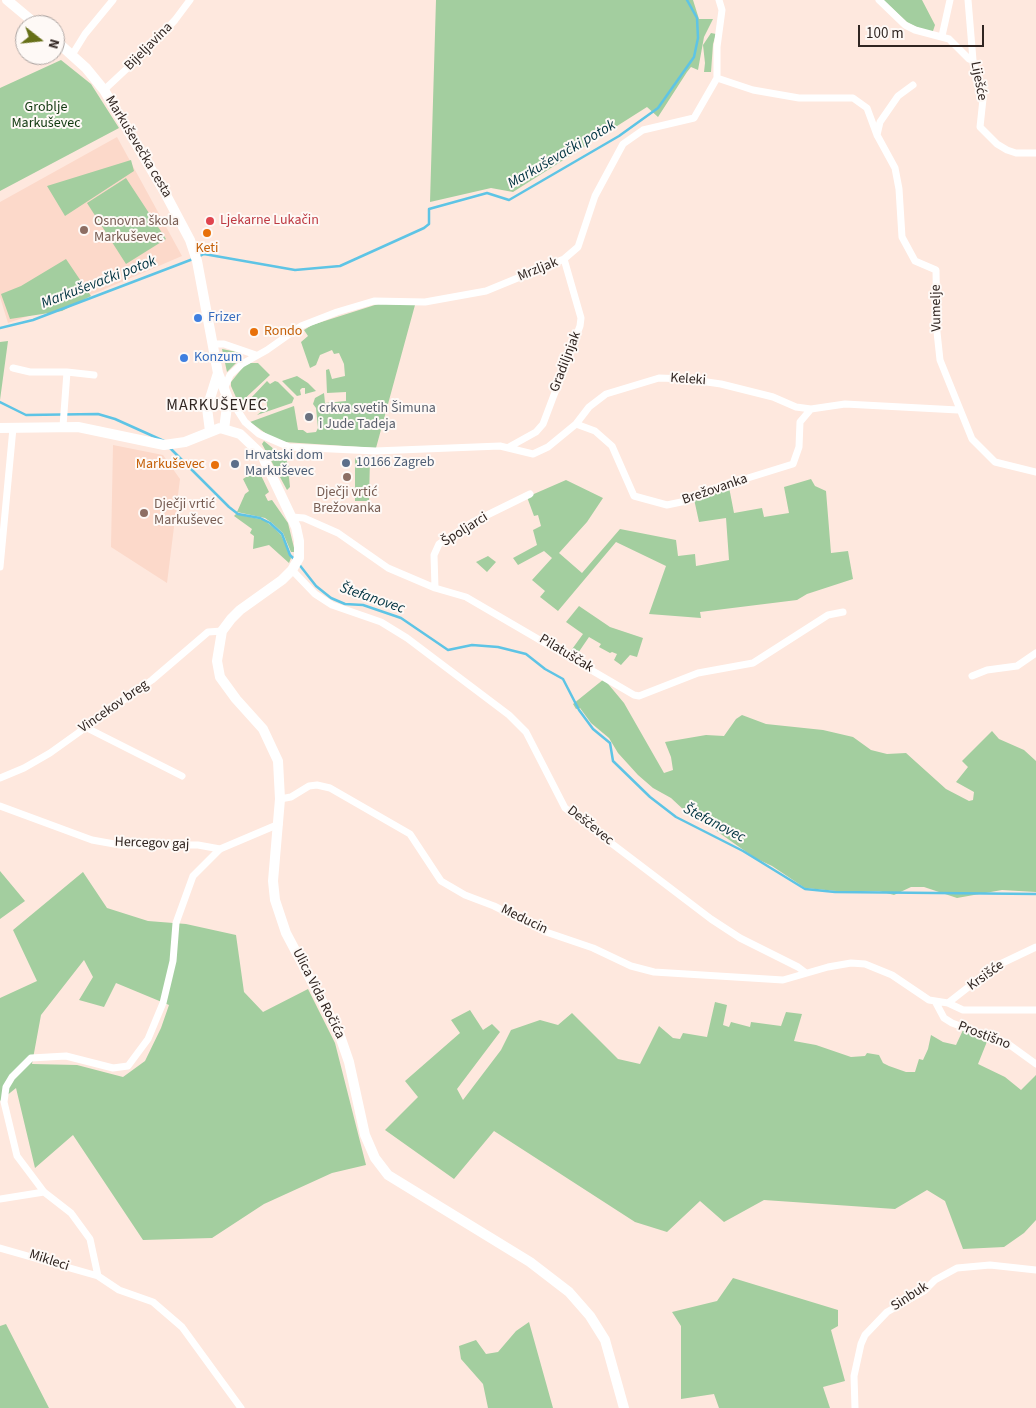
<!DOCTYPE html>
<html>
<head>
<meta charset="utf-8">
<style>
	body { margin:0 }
	#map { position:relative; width:1036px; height:1408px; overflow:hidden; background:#fee8de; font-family:"Source Sans 3",sans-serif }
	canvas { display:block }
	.north { position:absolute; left:15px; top:15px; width:50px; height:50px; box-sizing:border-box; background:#fef9f6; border:1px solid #aca4a1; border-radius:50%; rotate:106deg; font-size:14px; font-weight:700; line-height:20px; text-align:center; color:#302521 }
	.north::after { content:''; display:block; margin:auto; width:18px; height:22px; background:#677018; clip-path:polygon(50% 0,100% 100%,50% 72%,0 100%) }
	.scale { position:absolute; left:858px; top:25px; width:126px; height:22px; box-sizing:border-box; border:2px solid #302521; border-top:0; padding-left:6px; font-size:15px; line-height:18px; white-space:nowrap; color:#302521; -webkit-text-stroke:4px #fef9f6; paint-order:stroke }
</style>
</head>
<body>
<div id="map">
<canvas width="1036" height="1408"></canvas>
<div class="north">N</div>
<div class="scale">100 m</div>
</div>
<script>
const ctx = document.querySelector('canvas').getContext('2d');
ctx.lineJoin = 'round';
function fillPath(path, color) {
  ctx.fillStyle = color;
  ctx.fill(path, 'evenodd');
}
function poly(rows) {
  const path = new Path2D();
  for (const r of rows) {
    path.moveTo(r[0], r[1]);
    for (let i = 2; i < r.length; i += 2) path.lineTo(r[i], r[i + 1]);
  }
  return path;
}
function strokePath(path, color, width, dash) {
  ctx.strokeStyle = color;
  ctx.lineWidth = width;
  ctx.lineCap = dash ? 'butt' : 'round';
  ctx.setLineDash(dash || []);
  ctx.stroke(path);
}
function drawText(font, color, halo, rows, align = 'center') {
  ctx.font = font + ' "Source Sans 3",sans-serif';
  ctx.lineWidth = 4;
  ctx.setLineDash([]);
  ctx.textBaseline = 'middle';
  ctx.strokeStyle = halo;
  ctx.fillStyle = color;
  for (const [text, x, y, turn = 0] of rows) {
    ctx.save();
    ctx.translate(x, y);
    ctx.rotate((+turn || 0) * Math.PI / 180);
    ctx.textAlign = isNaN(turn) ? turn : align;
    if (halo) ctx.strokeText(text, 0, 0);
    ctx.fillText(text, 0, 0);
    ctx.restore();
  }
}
const built = poly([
	[117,137,182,256,98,292,8,323,0,297,0,202],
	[113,445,163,455,180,479,167,583,111,547]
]);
const green = poly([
	[436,0,693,0,699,19,713,19,704,37,698,70,691,67,687,72,658,117,647,107,513,192,491,188,430,202],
	[883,0,922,0,935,25,933,31,928,32,908,23],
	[711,33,716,34,713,44,711,72,704,72,705,63,703,45],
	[61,60,91,84,119,128,0,191,0,88],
	[131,160,134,171,65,216,47,186],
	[126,178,166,239,126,264,87,203],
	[66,259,91,296,62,311,10,319,1,294,21,286],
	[378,304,415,305,376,448,284,442,268,435,250,422,294,406,298,430,303,430,307,433,316,432,318,428,316,408,313,404,315,398,324,393,325,403,346,401,346,392,327,393,326,370,329,369,332,379,345,376,344,364,339,353,334,354,332,350,320,355,316,365,310,368,301,342,308,336,304,330,312,325],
	[8,341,0,400,0,342],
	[222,349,242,353,241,358,227,372],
	[250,363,258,363,270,375,239,404,231,386,231,382,244,366],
	[297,376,308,383,316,391,305,394,305,388,302,388,300,390,301,395,297,396,282,381],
	[267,381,270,384,275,381,278,382,294,398,292,403,257,415,267,407,267,403,263,401,252,406,250,399],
	[264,441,286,459,292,476,289,477,290,487,287,490,262,444],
	[355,458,370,458,369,501,355,501],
	[258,469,269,492,265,495,268,501,272,500,288,523,295,552,291,552,283,533,272,523,265,518,237,512,245,494,249,491,243,479],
	[811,479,815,486,826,491,831,553,848,551,853,579,807,594,797,600,700,612,701,618,649,614,666,566,616,542,558,611,540,597,545,591,532,580,552,558,544,551,518,565,513,558,537,545,533,530,541,526,538,515,534,516,527,497,566,480,603,498,587,522,559,553,582,573,620,529,676,540,678,556,695,554,696,566,729,560,726,518,699,522,694,499,729,487,734,513,762,508,764,517,789,513,784,487],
	[236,514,264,520,274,528,281,535,286,546,291,558,289,563,269,545,253,549,254,536,250,533,252,529,234,516],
	[488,556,496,562,487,572,476,562],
	[579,606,610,627,643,638,637,657,630,655,621,665,614,660,617,654,612,652,610,653,599,647,601,644,589,637,576,656,570,652,583,634,566,622],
	[604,679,624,703,664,773,673,770,671,757,665,742,706,735,724,736,736,719,742,715,766,724,823,730,853,737,871,750,887,754,906,753,946,789,969,801,973,800,974,792,956,782,968,767,962,761,992,731,999,739,1024,750,1036,761,1036,892,1002,890,957,898,924,887,911,887,894,895,879,891,836,891,805,888,772,866,755,858,708,825,686,812,671,798,653,788,638,775,618,753,609,738,591,723,580,708,576,709,573,704],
	[0,871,25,901,0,919],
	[83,872,107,908,148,921,186,924,236,935,244,992,263,1012,308,989,335,1043,366,1165,332,1173,264,1204,212,1238,143,1240,73,1135,35,1168,16,1088,0,1101,0,998,37,981,13,930],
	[84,960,93,977,79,1000,104,1007,116,983,169,1005,161,1028,145,1061,123,1077,77,1065,32,1064,41,1015],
	[715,1002,727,1005,723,1025,729,1027,731,1022,750,1027,751,1022,781,1026,786,1012,802,1014,794,1041,816,1045,851,1057,865,1056,867,1053,879,1055,883,1063,889,1066,906,1072,915,1072,919,1059,923,1060,928,1049,931,1035,943,1042,956,1045,963,1030,988,1039,978,1064,1005,1077,1021,1090,1036,1075,1036,1220,1024,1233,1004,1247,963,1249,945,1201,927,1190,895,1209,764,1200,724,1222,700,1201,667,1232,635,1222,494,1131,454,1179,385,1130,418,1097,405,1081,460,1033,451,1020,470,1010,483,1030,492,1024,500,1032,457,1089,463,1100,501,1050,511,1030,540,1020,558,1025,572,1013,618,1059,640,1064,659,1026,673,1038,680,1039,683,1033,707,1037],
	[733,1278,838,1310,838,1326,831,1330,845,1381,823,1387,830,1408,719,1408,714,1394,681,1399,681,1326,672,1312,717,1301],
	[529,1322,553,1408,488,1408,483,1384,461,1359,459,1346,476,1340,486,1354,498,1352,516,1331],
	[6,1324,49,1408,0,1408,0,1326]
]);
const stream = poly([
	[198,257,204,254,295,270,340,266,424,228,429,224,429,209,487,193,509,200,619,136,658,108,694,57,698,38,697,18,687,0],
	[0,328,33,320,193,259],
	[0,402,26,415,98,414,115,419,164,441],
	[169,447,229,507,238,514,260,518,270,523,282,534,290,555,294,559],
	[298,563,316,586,331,598,345,604,363,605,401,618,448,650,472,645,498,647,526,654,545,669,563,679,579,710,593,729,610,743,613,761,650,797,676,817,743,851,805,889,835,892,1036,894]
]);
const street = poly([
	[879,0,905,25,915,30,949,39,969,59,973,60],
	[968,0,973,60,983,99,980,127,997,144,1007,150,1016,153,1036,153],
	[942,36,950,0],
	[72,55,85,34,113,0],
	[717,78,753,90,799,98,853,98,867,108,877,135,895,168,899,189,902,237,915,261,936,270,937,332,940,360,972,439,995,462,1036,472],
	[104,90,150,47,175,20,190,0],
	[877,135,880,122,898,96,913,85],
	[212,344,224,344,256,355],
	[13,368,30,372,67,372],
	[224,389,230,375,242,364,267,350,301,326,337,312,374,301,425,302,486,291,564,259,578,247,595,196,623,144,643,130,694,118,717,78,717,47,722,10,719,0],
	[228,402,236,408,245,422,259,434,289,447,375,451,500,446,533,454,548,447,576,424,589,407,606,394,659,378,686,379,721,384,773,397,796,407,811,409],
	[576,424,595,431,612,446,634,496,667,505,686,501,706,491,793,464,799,447,800,422,811,409,845,404,958,410],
	[63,426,67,372,94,375],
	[509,447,536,432,543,424,580,326,581,318,564,259],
	[292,517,304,518,338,533,388,568,435,588,466,597,634,695,639,696,698,673,753,663,828,615,843,612],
	[0,567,13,428],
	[292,570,315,594,332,605,381,622,407,638,509,715,526,732,565,808,711,919,740,938,798,967,806,973],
	[435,588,434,555,439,544,473,522,530,494],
	[972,676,987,670,1017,666,1036,653],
	[85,727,182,776],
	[0,778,24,768,50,753,152,680,208,632,222,631],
	[280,799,291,797,309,786,317,785,330,788,410,834,441,881,465,895,494,906,546,932,593,948,631,966,654,972,783,980,828,967,851,963,865,964,892,975,929,1000,948,1003,994,967,1036,947],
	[0,806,92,840,120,845,198,845,220,849],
	[936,1003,944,1018,952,1023,1007,1043,1036,1064],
	[948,1003,963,1010,1036,1010],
	[0,1199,44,1192],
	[0,1248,98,1276],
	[241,1408,182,1327,153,1302,119,1290,98,1276,90,1239,71,1213,44,1192,17,1156,4,1102,6,1087,12,1077,31,1058,66,1056,113,1068,128,1066,148,1039,163,1003,173,961,176,923,193,876,220,849,279,824],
	[855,1408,854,1376,861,1344,865,1335,887,1312,924,1291,935,1280,957,1268,990,1265,1036,1270]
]);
const secondary = poly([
	[7,0,37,25],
	[55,40,86,68,104,90,164,191,190,240,197,261,218,373,228,399,224,429],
	[0,428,78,427,164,445,185,442,220,428,240,434,262,455,296,527,299,541,299,558,292,570,282,580,240,610,231,619,222,631,217,661,220,677,236,699,263,729,278,761,280,799,273,881,275,900,286,933,339,1033,349,1062,365,1135,375,1158,388,1175,530,1262,569,1292,590,1316,605,1340,624,1408],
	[210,431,207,408,218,373]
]);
const markers = [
	[210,221,5,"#e0444e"],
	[84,230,5,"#8d6e63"],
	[207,233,5,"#e8710a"],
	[198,318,5,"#3f7fe0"],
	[254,332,5,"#e8710a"],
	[184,358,5,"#3f7fe0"],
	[309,417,5,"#6b7280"],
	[346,463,5,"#5c6f8a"],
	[235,464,5,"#5c6f8a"],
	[215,465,5,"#e8710a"],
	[347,477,5,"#8d6e63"],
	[144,513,5,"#8d6e63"]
];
const streetNames = [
	["Bijeljavina",149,47,-45],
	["Liješće",978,81,79],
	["Markuševečka cesta",138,147,59],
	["Mrzljak",538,270,-22],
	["Vumelje",937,308,-91],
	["Gradiljnjak",566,362,-69],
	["Keleki",688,380,4],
	["Brežovanka",715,490,-19],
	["Špoljarci",465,530,-32],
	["Pilatuščak",566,654,31],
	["Vincekov breg",114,707,-35],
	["Deščevec",590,826,38],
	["Hercegov gaj",152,844,2],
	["Meducin",524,920,26],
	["Krsišće",986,976,-36],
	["Ulica Vida Ročića",318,994,63],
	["Prostišno",984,1036,21],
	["Mikleci",49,1261,18],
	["Sinbuk",910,1297,-33]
];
const parkNames = [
	["Groblje",46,108],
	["Markuševec",46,124]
];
const healthNames = [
	["Ljekarne Lukačin",220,221]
];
const educationNames = [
	["Osnovna škola",94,222],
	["Markuševec",94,238],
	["Dječji vrtić",347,493,"center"],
	["Brežovanka",347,509,"center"],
	["Dječji vrtić",154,505],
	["Markuševec",154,521]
];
const foodNames = [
	["Keti",207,249],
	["Rondo",264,332,"left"],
	["Markuševec",205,465,"right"]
];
const shopNames = [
	["Frizer",208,318],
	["Konzum",194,358]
];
const worshipNames = [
	["crkva svetih Šimuna",319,409],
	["i Jude Tadeja",319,425]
];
const serviceNames = [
	["Hrvatski dom",245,456],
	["Markuševec",245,472],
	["10166 Zagreb",356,463]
];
const waterNames = [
	["Markuševački potok",562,155,-30],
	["Markuševački potok",99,283,-21],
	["Štefanovec",372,599,19],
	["Štefanovec",714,824,27]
];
const quarterNames = [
	["MARKUŠEVEC",217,406]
];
fillPath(built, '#fcd9ca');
fillPath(green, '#a3ce9f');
strokePath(stream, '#5ec4e5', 2.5);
strokePath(street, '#fff', 7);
strokePath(secondary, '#fff', 10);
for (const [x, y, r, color] of markers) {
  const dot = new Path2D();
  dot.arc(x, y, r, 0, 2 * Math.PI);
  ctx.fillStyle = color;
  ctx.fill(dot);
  strokePath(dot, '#fef9f6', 2);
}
drawText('14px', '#302521', '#fef9f6', streetNames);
drawText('14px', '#113910', '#fef9f6', parkNames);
drawText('14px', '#be3a42', '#fef9f6', healthNames, 'left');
drawText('14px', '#785e54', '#fef9f6', educationNames, 'left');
drawText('14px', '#c56008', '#fef9f6', foodNames);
drawText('14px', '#366cbe', '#fef9f6', shopNames, 'left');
drawText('14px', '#5b616d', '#fef9f6', worshipNames, 'left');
drawText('14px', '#4e5e75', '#fef9f6', serviceNames, 'left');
drawText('italic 15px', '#013341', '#fef9f6', waterNames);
ctx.letterSpacing = '1px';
drawText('16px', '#302521', '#fef9f6', quarterNames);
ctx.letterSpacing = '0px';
</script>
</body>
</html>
